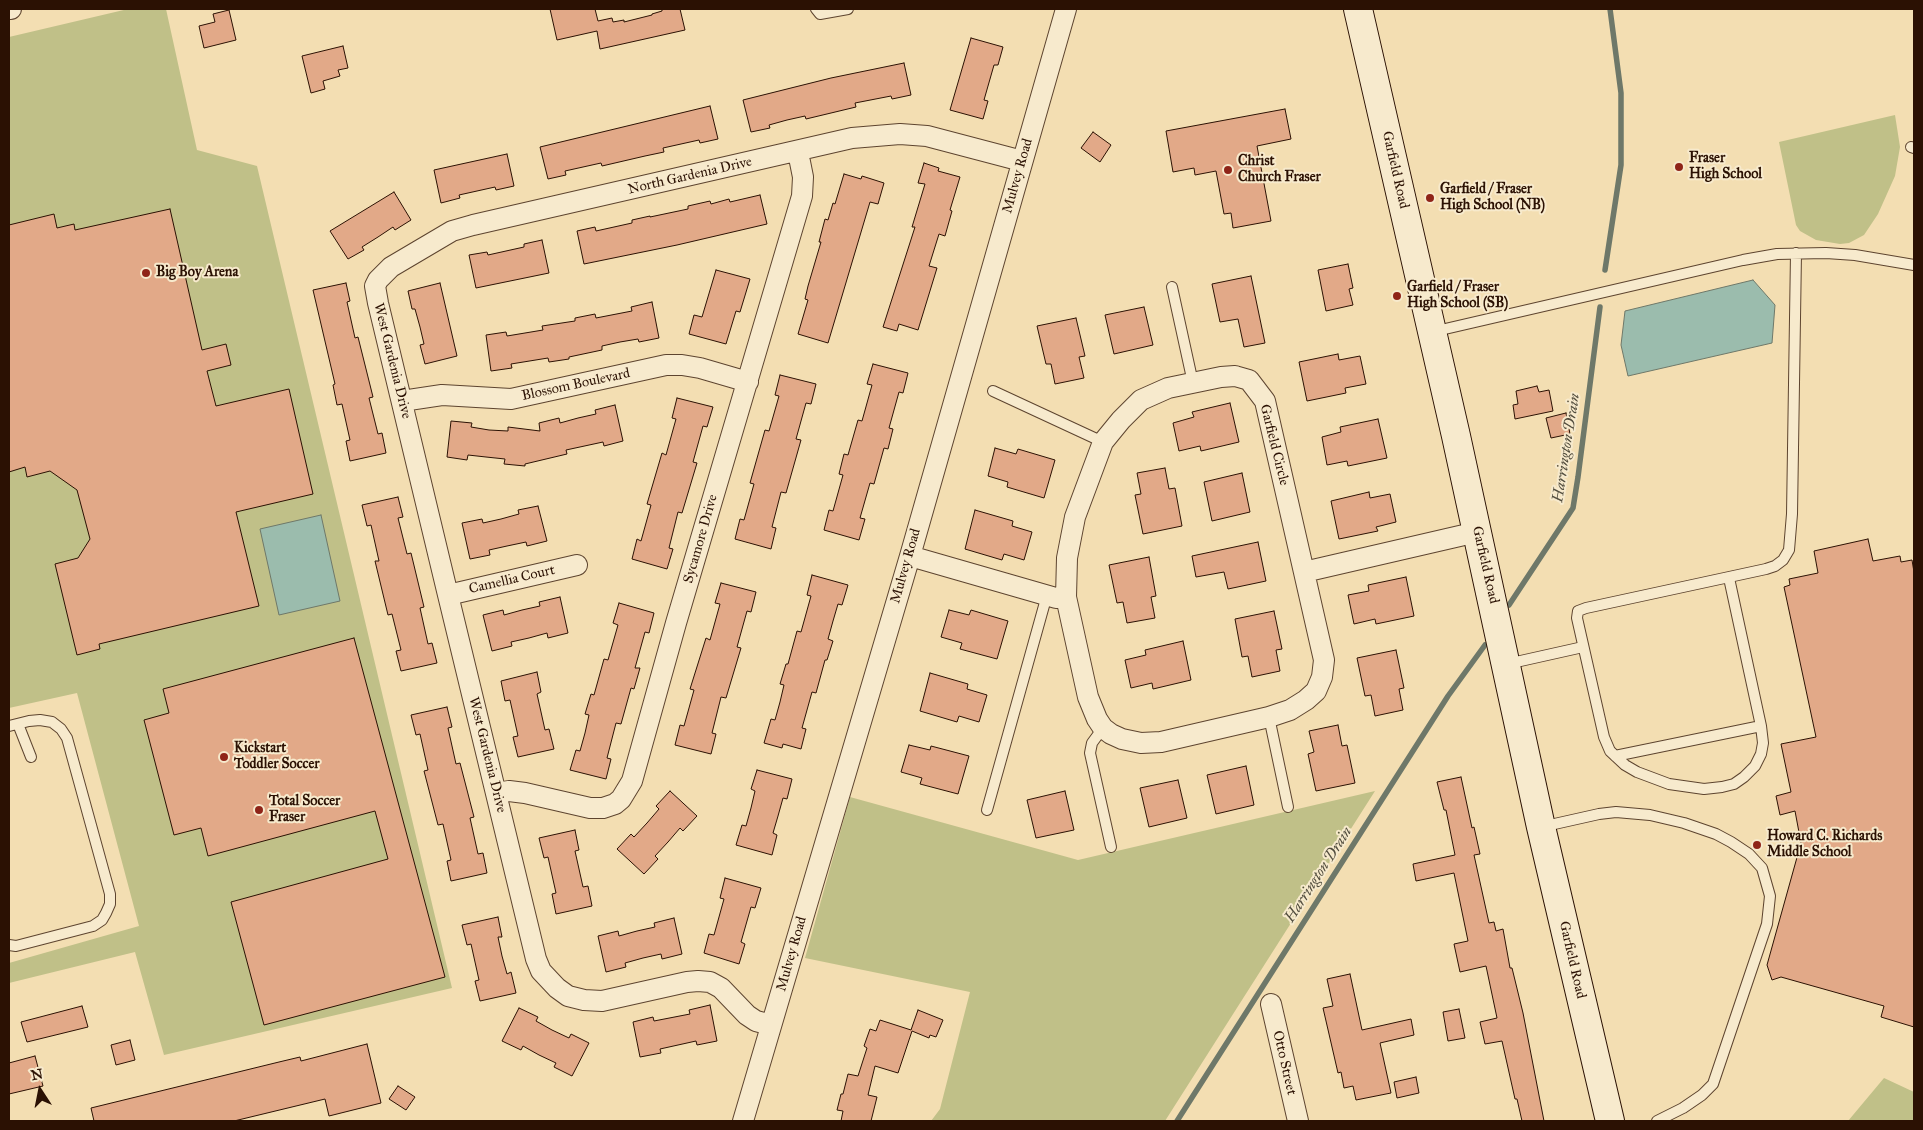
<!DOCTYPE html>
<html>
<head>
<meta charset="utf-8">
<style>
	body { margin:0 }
	#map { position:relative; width:1923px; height:1130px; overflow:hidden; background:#f3deb2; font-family:"IM FELL Great Primer",serif }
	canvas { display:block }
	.frame { position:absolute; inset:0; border:10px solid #2b1103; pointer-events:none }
	.north { position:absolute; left:15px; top:1065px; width:50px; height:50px; -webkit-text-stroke:4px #f7eacd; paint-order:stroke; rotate:349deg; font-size:14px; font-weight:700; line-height:20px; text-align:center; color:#2b1103 }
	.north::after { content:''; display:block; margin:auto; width:18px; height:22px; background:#2b1103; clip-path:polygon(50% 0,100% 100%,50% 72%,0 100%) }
</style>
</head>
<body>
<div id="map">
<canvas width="1923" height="1130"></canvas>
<div class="frame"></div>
<div class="north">N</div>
</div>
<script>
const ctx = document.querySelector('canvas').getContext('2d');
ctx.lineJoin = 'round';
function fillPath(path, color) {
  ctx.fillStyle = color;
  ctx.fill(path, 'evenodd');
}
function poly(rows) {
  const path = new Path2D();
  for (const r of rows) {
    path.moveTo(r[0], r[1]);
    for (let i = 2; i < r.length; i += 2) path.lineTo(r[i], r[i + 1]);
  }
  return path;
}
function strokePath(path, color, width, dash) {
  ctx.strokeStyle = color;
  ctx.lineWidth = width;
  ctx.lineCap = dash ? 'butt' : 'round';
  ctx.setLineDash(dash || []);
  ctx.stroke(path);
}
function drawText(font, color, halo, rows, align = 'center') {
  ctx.font = font + ' "IM FELL Great Primer",serif';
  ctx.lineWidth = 4;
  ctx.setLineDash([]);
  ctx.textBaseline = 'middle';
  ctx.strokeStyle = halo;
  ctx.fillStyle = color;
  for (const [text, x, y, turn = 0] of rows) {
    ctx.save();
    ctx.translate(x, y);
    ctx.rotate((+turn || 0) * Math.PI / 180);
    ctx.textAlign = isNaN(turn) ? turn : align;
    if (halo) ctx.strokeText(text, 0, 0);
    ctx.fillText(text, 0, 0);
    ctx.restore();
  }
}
const green = poly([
	[128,9,166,9,197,150,257,166,452,988,164,1055,135,952,9,983,9,963,139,926,77,693,9,708,9,37],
	[1895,115,1900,147,1895,176,1878,214,1864,235,1849,243,1840,244,1816,240,1800,231,1796,225,1779,142],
	[1375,791,1165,1121,931,1121,940,1109,970,992,805,958,850,797,1078,860],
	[1884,1078,1914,1092,1914,1121,1848,1121]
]);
const water = poly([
	[1753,280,1775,305,1772,343,1628,376,1621,345,1625,311,1753,280],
	[321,515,340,601,279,615,260,529,321,515]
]);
const stream = poly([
	[1605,270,1621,165,1621,93,1610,9],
	[1509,605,1573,508,1578,477,1600,307],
	[1177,1121,1448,696,1485,645]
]);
const building = poly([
	[550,9,595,9,598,21,612,18,613,22,624,20,624,22,652,15,652,14,662,11,662,9,680,9,685,30,600,49,597,31,557,40,550,9],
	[229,10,236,40,204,48,199,26,215,22,213,14,229,10],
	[971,38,1003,47,998,65,994,65,984,100,988,101,983,119,950,110,971,38],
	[343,46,348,68,338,70,340,76,323,81,325,89,311,93,302,56,343,46],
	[904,63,911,95,892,99,891,96,855,103,856,107,806,119,805,116,787,120,769,125,770,128,751,132,743,100,831,78,904,63],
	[710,106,718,139,700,143,699,140,663,148,664,152,645,156,602,166,601,163,565,171,566,175,548,179,540,147,710,106],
	[1285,109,1291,139,1257,146,1271,221,1233,228,1231,213,1224,214,1216,171,1195,175,1194,168,1173,172,1166,131,1285,109],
	[1093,132,1111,145,1100,162,1081,148,1093,132],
	[507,154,514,186,496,190,495,187,459,195,460,198,441,203,434,170,507,154],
	[924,163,939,168,938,171,960,177,950,210,952,211,945,236,939,234,929,266,937,268,918,330,899,324,897,331,883,327,915,227,912,227,925,184,918,183,924,163],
	[844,174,861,179,862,176,884,183,878,204,870,202,828,343,798,334,808,300,805,299,808,286,821,242,819,242,825,219,828,220,833,203,835,204,844,174],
	[394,192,411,220,395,230,393,227,378,237,362,247,364,250,348,259,330,231,394,192],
	[760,195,767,224,677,245,584,264,577,231,595,227,596,231,632,223,632,220,650,216,650,217,688,209,688,206,710,201,711,204,729,199,730,202,760,195],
	[170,209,202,350,226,344,231,365,207,371,216,406,289,389,313,494,236,512,259,606,99,644,100,649,77,655,55,564,78,558,90,539,77,490,50,471,27,477,25,467,9,472,9,225,54,214,57,228,74,224,75,230,170,209],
	[542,240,549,273,476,288,469,255,487,252,488,255,524,247,524,244,542,240],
	[1348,264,1353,288,1349,289,1353,305,1326,311,1318,270,1348,264],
	[716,270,750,279,740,312,736,311,726,344,689,334,694,315,702,317,716,270],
	[1251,276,1265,343,1244,347,1238,319,1220,322,1212,284,1251,276],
	[346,283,350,301,347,302,355,338,358,337,373,397,369,398,378,434,382,433,386,453,350,461,346,441,350,440,342,404,337,405,333,385,335,384,313,290,346,283],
	[440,283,457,356,425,364,420,345,424,344,420,327,415,309,412,309,408,291,440,283],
	[652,302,659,338,639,342,638,339,620,342,602,346,602,350,569,357,569,359,549,362,548,358,511,364,512,368,491,371,486,335,506,332,507,336,543,330,542,326,575,321,575,318,595,314,596,318,632,311,631,307,652,302],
	[1144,307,1153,345,1114,354,1105,315,1144,307],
	[1076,318,1085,356,1079,357,1084,378,1055,384,1051,364,1046,364,1037,326,1076,318],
	[1338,354,1339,360,1360,356,1366,384,1345,388,1346,393,1307,401,1299,362,1338,354],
	[873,364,908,373,903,393,899,392,889,428,893,429,888,449,884,448,874,484,870,483,860,518,865,519,859,540,824,530,829,510,833,511,843,475,839,474,844,454,848,455,858,420,862,421,872,385,867,384,873,364],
	[780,375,816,384,811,404,806,403,796,439,801,440,786,493,781,492,772,527,776,528,771,549,735,539,740,519,744,520,754,484,750,483,765,430,769,431,779,396,775,395,780,375],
	[1537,386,1539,392,1549,390,1553,411,1515,419,1513,405,1518,404,1516,391,1537,386],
	[677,398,713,407,707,427,703,426,693,462,697,463,682,513,678,512,669,548,673,549,667,569,632,559,637,539,641,541,651,505,647,504,662,453,666,455,676,419,672,418,677,398],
	[1230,403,1239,442,1201,451,1200,446,1179,451,1173,423,1194,417,1192,412,1230,403],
	[615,405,623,441,604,446,603,442,566,450,567,454,525,464,525,466,504,464,505,459,486,457,468,455,467,460,447,457,451,421,472,423,471,427,489,430,508,431,508,427,540,431,539,423,559,418,560,423,578,418,596,414,595,410,615,405],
	[1566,413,1570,434,1551,438,1546,418,1566,413],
	[1378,419,1387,458,1348,466,1347,461,1327,465,1322,437,1341,432,1340,427,1378,419],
	[995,448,1016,454,1018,449,1055,460,1044,498,1007,487,1008,482,988,476,995,448],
	[1165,468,1169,489,1175,488,1182,526,1143,534,1135,495,1141,494,1137,473,1165,468],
	[1242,473,1250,512,1212,521,1204,482,1242,473],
	[1369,492,1370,498,1390,494,1396,522,1376,527,1378,531,1339,539,1331,501,1369,492],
	[398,497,403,517,398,518,407,554,411,553,424,607,420,608,428,644,432,643,437,663,401,671,396,651,401,650,392,614,388,615,375,561,379,561,371,525,367,526,362,505,398,497],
	[538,506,547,541,527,546,526,542,507,546,489,550,490,555,470,559,462,523,482,519,483,523,501,519,519,514,518,510,538,506],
	[975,510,1013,521,1012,526,1032,532,1024,560,1004,554,1002,560,965,549,975,510],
	[1868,539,1873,561,1900,556,1901,562,1912,560,1914,572,1914,1027,1881,1017,1884,1006,1781,977,1772,980,1767,965,1801,843,1795,811,1780,815,1776,796,1791,792,1781,744,1816,737,1784,587,1790,585,1789,579,1818,573,1814,551,1868,539],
	[1258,542,1266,581,1228,589,1224,572,1196,577,1192,556,1258,542],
	[1149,557,1156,596,1151,597,1155,618,1127,623,1123,602,1117,603,1109,565,1149,557],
	[812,575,848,585,842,605,838,604,833,621,828,639,833,641,827,660,825,660,816,693,812,692,802,728,806,729,801,749,783,744,782,748,764,743,771,719,775,720,780,702,784,685,780,684,786,664,788,664,797,631,801,632,811,596,807,595,812,575],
	[1406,577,1414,616,1376,624,1375,619,1354,624,1348,595,1369,591,1368,585,1406,577],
	[721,583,756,592,751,612,747,611,737,647,741,648,726,698,721,697,712,733,716,734,711,754,675,745,680,725,684,726,694,690,690,689,706,638,710,640,720,604,715,603,721,583],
	[560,597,568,633,548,638,547,633,529,638,511,642,512,646,492,651,483,615,503,610,504,615,522,610,540,606,539,602,560,597],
	[619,603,654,613,649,633,645,632,635,668,640,668,634,689,631,688,621,724,616,723,607,758,611,759,606,779,570,770,576,750,580,751,585,733,589,715,585,714,591,694,594,695,604,659,608,660,618,625,613,623,619,603],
	[949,610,969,615,971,610,1008,621,997,659,960,649,962,643,941,637,949,610],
	[1274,611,1282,649,1276,650,1280,671,1252,677,1248,656,1242,657,1235,619,1274,611],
	[354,638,445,977,264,1025,231,902,388,859,375,811,208,856,201,828,174,835,144,720,169,713,163,689,354,638],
	[1183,641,1191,680,1153,689,1152,683,1131,688,1125,660,1146,655,1145,650,1183,641],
	[1396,650,1404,688,1399,689,1403,710,1375,716,1371,695,1365,696,1357,658,1396,650],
	[537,672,541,692,537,694,545,730,549,729,554,749,518,757,513,737,518,736,510,700,505,701,501,681,537,672],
	[930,673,968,684,967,689,987,695,979,722,959,716,957,722,920,711,930,673],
	[447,707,452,727,448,728,456,764,460,763,474,817,470,818,478,854,483,853,487,873,451,881,447,861,451,860,443,824,438,825,424,771,428,770,420,734,416,735,411,715,447,707],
	[1338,725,1342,746,1347,745,1355,783,1316,791,1308,754,1314,752,1309,731,1338,725],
	[909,745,930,750,931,746,969,756,958,794,920,784,922,778,901,772,909,745],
	[1246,766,1254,805,1216,814,1207,775,1246,766],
	[757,770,792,779,787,799,783,798,778,816,773,833,777,835,772,855,736,845,742,825,746,826,751,808,755,791,751,789,757,770],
	[1461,777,1472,828,1474,827,1480,854,1474,855,1489,923,1494,922,1496,931,1503,929,1510,968,1512,968,1523,1013,1544,1121,1522,1121,1517,1099,1515,1099,1502,1041,1485,1044,1480,1022,1497,1018,1486,966,1460,972,1454,944,1468,941,1454,873,1416,881,1413,864,1455,855,1446,810,1444,810,1437,782,1461,777],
	[1178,780,1187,818,1149,827,1140,788,1178,780],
	[670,791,697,816,683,831,680,828,668,842,655,856,658,859,644,874,617,849,631,834,634,837,647,823,659,809,656,806,670,791],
	[1065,791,1074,830,1036,838,1027,800,1065,791],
	[575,830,579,850,575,851,583,887,588,886,592,906,556,914,552,894,556,893,548,857,544,858,539,838,575,830],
	[725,878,761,888,755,908,751,907,741,942,745,944,739,964,704,953,709,934,714,935,724,899,720,898,725,878],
	[498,917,502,937,498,937,502,956,507,974,511,972,516,993,480,1001,475,981,479,980,471,944,467,945,462,925,498,917],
	[674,918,682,954,662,959,661,954,643,958,625,963,626,967,606,972,598,936,618,931,619,936,637,931,655,927,654,923,674,918],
	[1350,974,1362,1030,1411,1019,1414,1035,1380,1043,1391,1093,1356,1100,1353,1086,1344,1088,1341,1072,1338,1073,1323,1008,1333,1006,1327,979,1350,974],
	[710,1005,717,1041,697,1045,696,1041,660,1049,661,1053,640,1057,633,1022,653,1017,654,1021,690,1014,689,1010,710,1005],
	[82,1006,88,1027,27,1042,21,1022,82,1006],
	[519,1008,538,1017,536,1021,552,1030,569,1038,571,1034,589,1043,572,1076,554,1067,556,1063,539,1055,523,1046,521,1050,502,1041,519,1008],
	[1459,1009,1465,1038,1448,1041,1443,1012,1459,1009],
	[918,1010,943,1020,936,1037,930,1035,929,1038,912,1031,898,1073,875,1066,868,1095,877,1097,871,1121,841,1121,843,1111,837,1110,841,1094,843,1094,848,1074,858,1076,867,1048,864,1046,870,1029,876,1031,880,1020,911,1030,918,1010],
	[130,1040,135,1060,116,1065,111,1045,130,1040],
	[367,1044,381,1103,329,1116,325,1099,234,1121,94,1121,91,1108,279,1062,300,1057,301,1061,367,1044],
	[35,1056,43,1086,9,1094,9,1063,35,1056],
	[1416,1077,1419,1093,1397,1098,1394,1082,1416,1077],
	[398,1086,415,1097,406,1110,389,1099,398,1086]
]);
const service = poly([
	[816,9,820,14,848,9],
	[1911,147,1914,148],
	[1172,287,1193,383],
	[1432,332,1743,260,1777,254,1826,253,1855,255,1914,265],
	[993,391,1103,442],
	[1729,578,1761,726,1763,743,1761,754,1755,766,1744,777,1734,784,1722,787,1704,789,1669,784,1637,772,1625,765,1610,751,1604,737,1577,618,1578,611,1586,608,1766,569,1775,566,1783,560,1789,550,1792,514,1796,253],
	[1507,664,1583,647],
	[1269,717,1288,807],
	[18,724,31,757],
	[9,726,29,721,40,720,52,722,61,729,67,738,110,894,110,904,106,913,102,920,93,926,16,946,9,945],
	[1103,728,1092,743,1090,753,1111,847],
	[1615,756,1761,726],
	[987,810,1047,595],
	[1541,827,1599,814,1616,812,1650,815,1684,823,1716,834,1731,842,1749,854,1762,868,1770,896,1767,924,1713,1084,1702,1095,1683,1108,1657,1121]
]);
const minor = poly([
	[9,9,11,9],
	[1235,376,1249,380,1265,401,1324,660,1322,677,1316,691,1306,700,1290,710,1269,717,1161,742,1141,743,1122,739,1111,734,1103,728,1097,719,1088,697,1066,597,1067,558,1075,517,1103,442,1121,420,1141,400,1168,388,1221,377,1235,376],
	[402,401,442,395,511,399,666,365,682,365,700,368,748,382],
	[910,556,1056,598,1066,597],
	[1304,572,1477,532],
	[448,595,577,565],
	[496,793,509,791,525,793,590,808,603,808,615,804,621,799,632,781,676,623,802,196,803,177,798,152],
	[1271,1004,1298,1121],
	[771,1025,756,1021,747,1015,721,988,710,982,698,981,687,982,602,1001,584,1000,568,996,557,988,541,971,536,959,448,595,378,303,375,286,378,280,391,267,452,231,473,225,852,138,900,134,927,136,1022,161],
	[743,1121,910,556,1066,9]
]);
const secondary = poly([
	[1358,9,1456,436,1541,827,1610,1121]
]);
const markers = [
	[1679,167,5,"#8f2418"],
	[1228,170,5,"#8f2418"],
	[1430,198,5,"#8f2418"],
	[146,273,5,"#8f2418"],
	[1397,296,5,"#8f2418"],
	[224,757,5,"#8f2418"],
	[259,810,5,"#8f2418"],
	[1757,845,5,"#8f2418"]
];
const poiNames = [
	["Fraser",1689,159],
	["High School",1689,175],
	["Christ",1238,162],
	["Church Fraser",1238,178],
	["Garfield / Fraser",1440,190],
	["High School (NB)",1440,206],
	["Big Boy Arena",156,273],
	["Garfield / Fraser",1407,288],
	["High School (SB)",1407,304],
	["Kickstart",234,749],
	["Toddler Soccer",234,765],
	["Total Soccer",269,802],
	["Fraser",269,818],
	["Howard C. Richards",1767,837],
	["Middle School",1767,853]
];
const streetNames = [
	["Garfield Road",1395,170,77],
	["North Gardenia Drive",690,176,-13],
	["Mulvey Road",1018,176,-74],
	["West Gardenia Drive",392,361,76],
	["Blossom Boulevard",576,385,-12],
	["Garfield Circle",1274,445,76],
	["Sycamore Drive",701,539,-74],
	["Garfield Road",1485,565,77],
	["Mulvey Road",906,566,-74],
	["Camellia Court",512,580,-13],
	["West Gardenia Drive",487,755,76],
	["Mulvey Road",792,954,-74],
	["Garfield Road",1572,960,77],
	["Otto Street",1284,1063,77]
];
const waterNames = [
	["Harrington Drain",1567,448,-81],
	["Harrington Drain",1319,875,-57]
];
fillPath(green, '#c0c088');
fillPath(water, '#9bbcad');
strokePath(water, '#6e7869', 1);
strokePath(stream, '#6e7869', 5.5);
fillPath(building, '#e2a988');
strokePath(building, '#2b1103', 1);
strokePath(service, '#5d442f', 12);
strokePath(minor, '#5d442f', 22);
strokePath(secondary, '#2b1103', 30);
strokePath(service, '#f7eacd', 10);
strokePath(minor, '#f7eacd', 20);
strokePath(secondary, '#f7eacd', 28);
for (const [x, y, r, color] of markers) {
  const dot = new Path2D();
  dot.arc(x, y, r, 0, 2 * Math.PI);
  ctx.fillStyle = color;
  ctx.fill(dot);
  strokePath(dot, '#f7eacd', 2);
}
drawText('bold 14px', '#2b1103', '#f7eacd', poiNames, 'left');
drawText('14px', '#2b1103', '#f7eacd', streetNames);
drawText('italic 15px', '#524d3e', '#f7eacd', waterNames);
</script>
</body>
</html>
